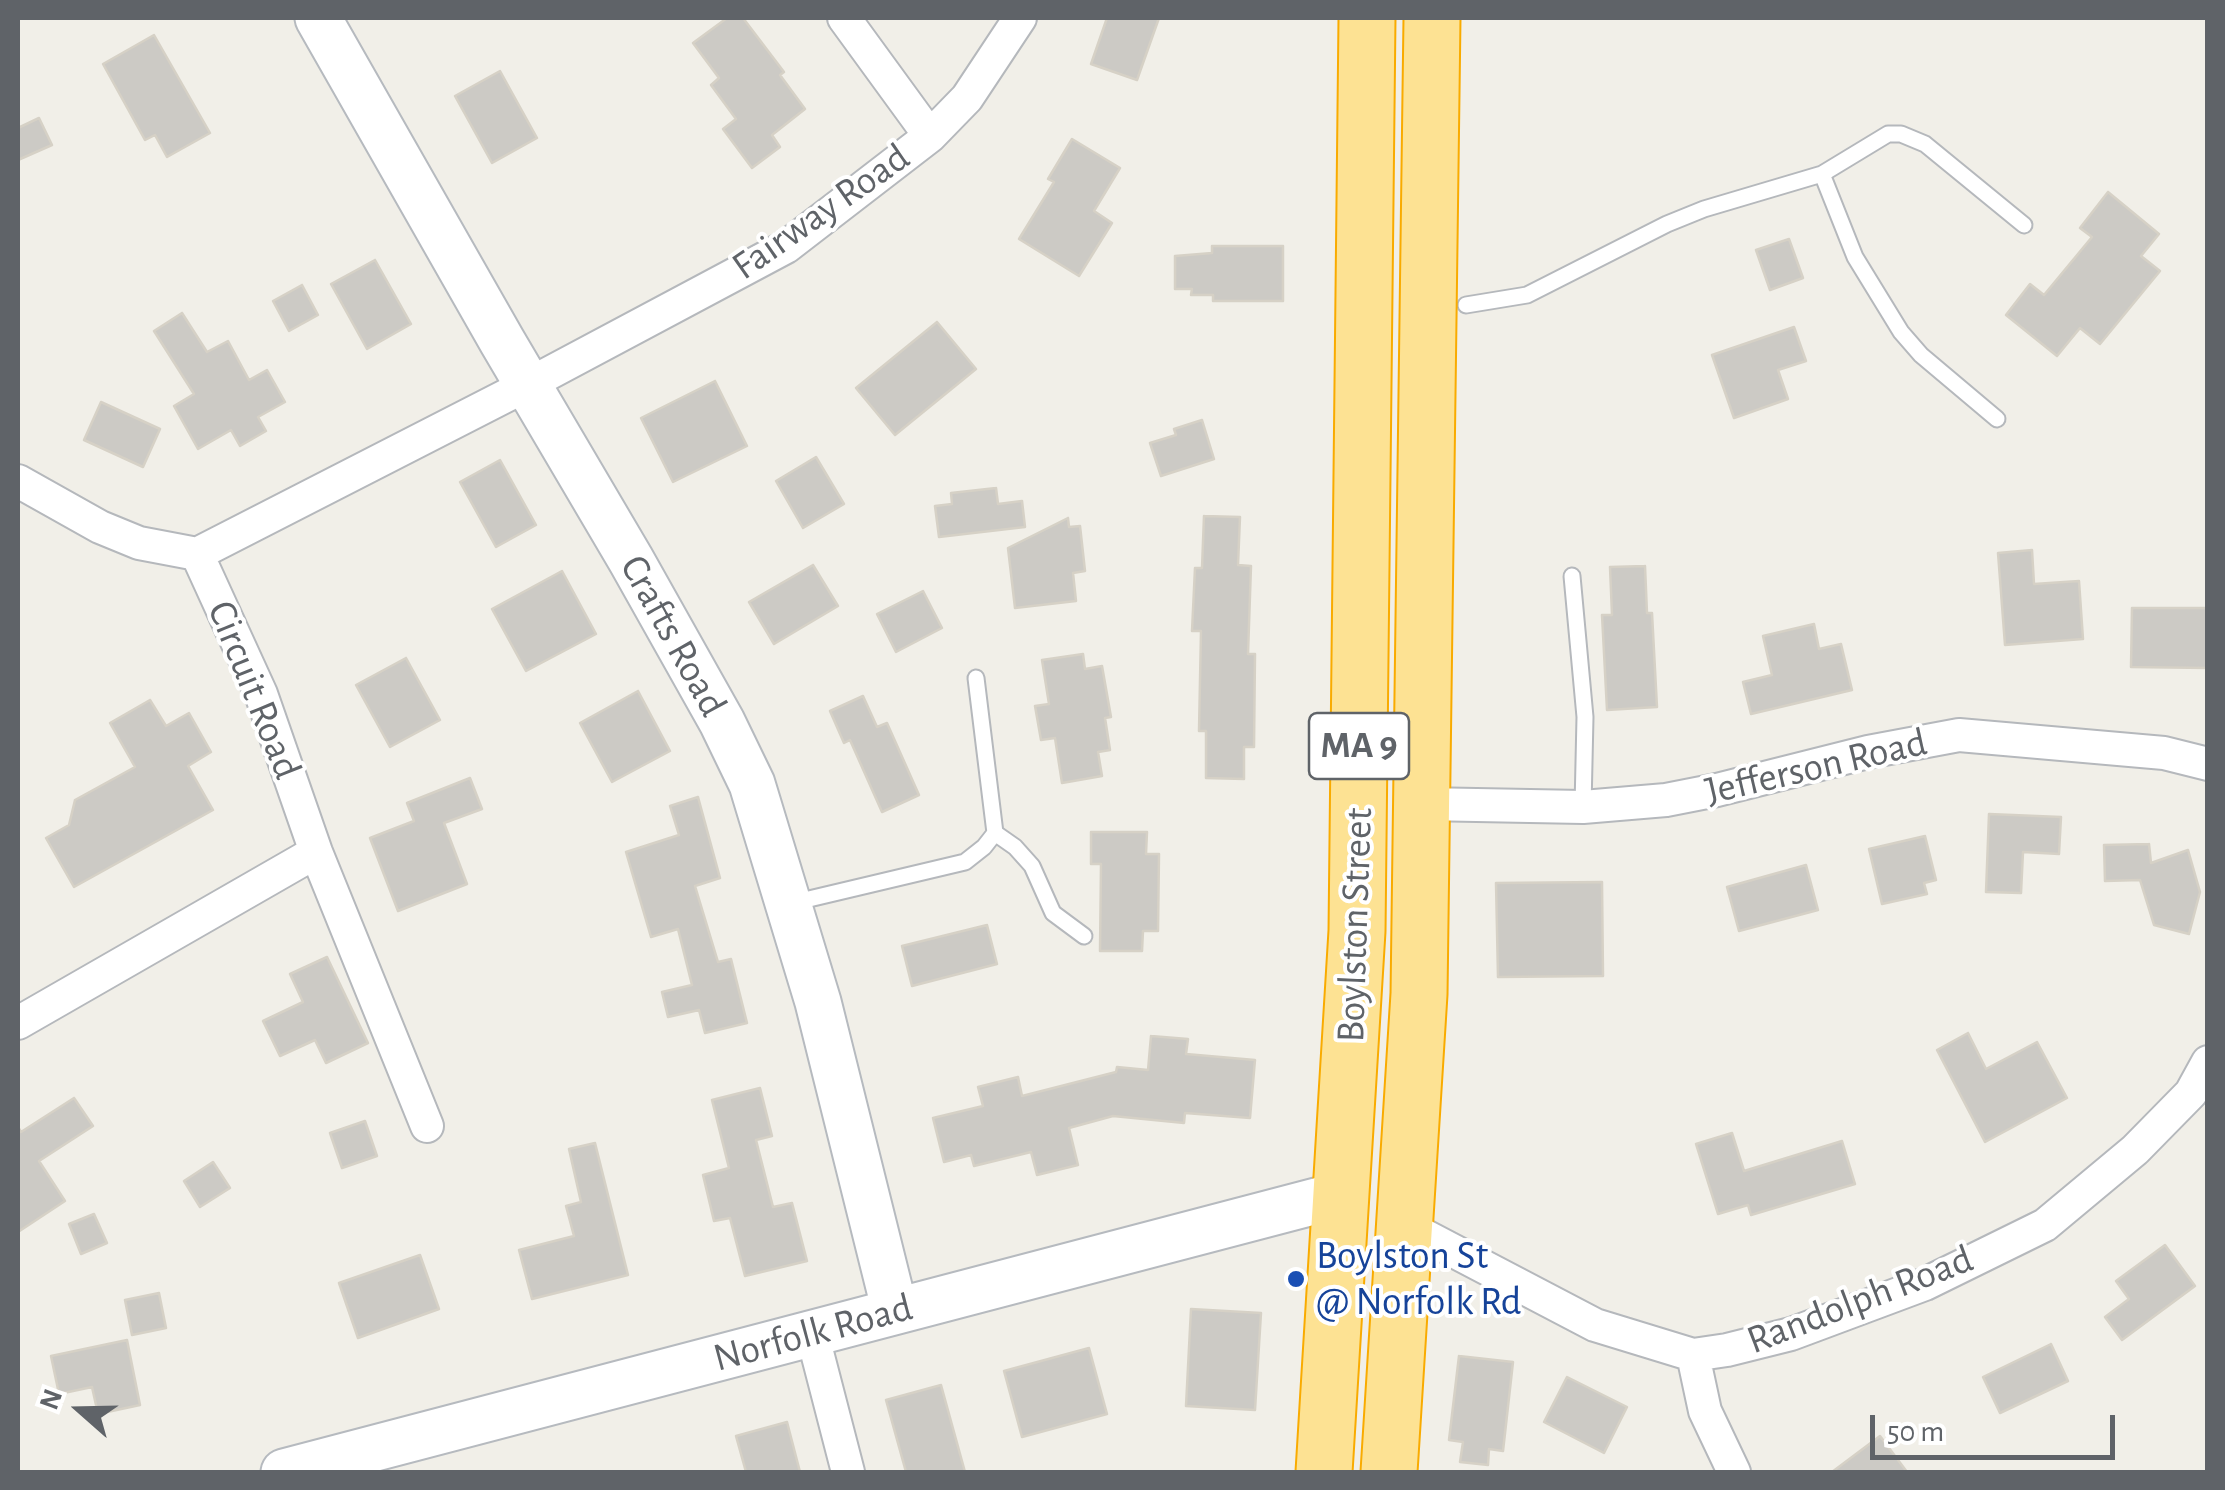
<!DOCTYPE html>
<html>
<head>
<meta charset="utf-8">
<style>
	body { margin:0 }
	#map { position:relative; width:2225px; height:1490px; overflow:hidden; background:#f1efe8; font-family:"Alegreya Sans",sans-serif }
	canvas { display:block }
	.frame { position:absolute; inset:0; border:20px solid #5f6368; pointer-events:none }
	.north { position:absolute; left:30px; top:1360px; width:100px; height:100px; -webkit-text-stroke:8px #fff; paint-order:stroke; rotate:290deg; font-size:28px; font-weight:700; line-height:40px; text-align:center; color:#5f6368 }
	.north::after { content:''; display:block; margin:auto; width:35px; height:45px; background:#5f6368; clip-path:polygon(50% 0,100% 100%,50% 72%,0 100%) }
	.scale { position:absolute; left:1870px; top:1415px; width:245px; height:45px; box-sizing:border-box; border:5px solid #5f6368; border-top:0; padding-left:12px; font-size:30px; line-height:35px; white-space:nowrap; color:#5f6368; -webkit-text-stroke:8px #fff; paint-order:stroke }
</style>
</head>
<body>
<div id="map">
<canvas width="2225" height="1490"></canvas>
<div class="frame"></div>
<div class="north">N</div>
<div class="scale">50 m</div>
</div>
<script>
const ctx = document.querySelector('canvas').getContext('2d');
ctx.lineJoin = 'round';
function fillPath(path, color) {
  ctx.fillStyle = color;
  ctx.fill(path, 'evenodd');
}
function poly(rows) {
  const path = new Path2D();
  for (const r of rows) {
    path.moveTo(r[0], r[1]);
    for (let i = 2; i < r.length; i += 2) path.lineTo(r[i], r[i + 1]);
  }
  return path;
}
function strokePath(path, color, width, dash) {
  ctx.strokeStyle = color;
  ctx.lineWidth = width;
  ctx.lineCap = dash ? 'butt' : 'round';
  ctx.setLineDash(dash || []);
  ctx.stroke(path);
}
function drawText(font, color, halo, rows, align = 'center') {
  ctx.font = font + ' "Alegreya Sans",sans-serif';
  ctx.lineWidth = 8;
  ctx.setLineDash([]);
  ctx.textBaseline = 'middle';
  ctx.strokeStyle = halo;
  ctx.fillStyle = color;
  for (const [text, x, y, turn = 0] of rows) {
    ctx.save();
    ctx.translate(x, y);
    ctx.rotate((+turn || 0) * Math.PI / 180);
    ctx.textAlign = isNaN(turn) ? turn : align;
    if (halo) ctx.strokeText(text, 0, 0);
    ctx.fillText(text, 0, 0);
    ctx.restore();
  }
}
const building = poly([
	[727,18,743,18,784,72,780,75,805,109,772,135,780,147,752,168,723,129,736,119,711,85,719,78,693,43,727,18],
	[1107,18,1159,18,1137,80,1091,64,1107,18],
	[154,35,210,133,167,157,155,135,145,140,103,64,154,35],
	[500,71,537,138,492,163,455,96,500,71],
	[39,118,52,145,18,160,18,128,39,118],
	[1072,139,1120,168,1094,211,1112,223,1079,276,1019,239,1054,182,1048,179,1072,139],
	[2108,192,2159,234,2141,256,2160,271,2100,344,2080,328,2057,356,2006,315,2030,284,2044,295,2092,237,2080,228,2108,192],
	[1789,239,1803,278,1770,290,1756,250,1789,239],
	[1212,246,1283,246,1283,301,1213,301,1213,295,1191,295,1192,289,1175,289,1175,256,1212,253,1212,246],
	[375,260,411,324,367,349,331,284,375,260],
	[302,285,318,315,289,331,273,301,302,285],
	[182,313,207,352,228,341,249,380,267,370,285,402,258,417,266,431,240,446,231,430,198,449,174,406,194,394,154,331,182,313],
	[937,322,976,369,895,435,856,388,937,322],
	[1794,327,1806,361,1778,370,1788,399,1734,418,1712,355,1794,327],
	[715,381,747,446,673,482,641,418,715,381],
	[101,402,160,429,143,467,84,440,101,402],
	[1202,420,1214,459,1161,476,1150,443,1176,435,1174,429,1202,420],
	[816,457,844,504,803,528,776,481,816,457],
	[500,460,536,525,496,547,460,482,500,460],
	[996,488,998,504,1022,501,1025,527,939,537,935,506,952,504,951,493,996,488],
	[1204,516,1240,517,1238,565,1251,566,1248,654,1255,654,1254,747,1244,747,1244,779,1206,778,1206,731,1199,731,1201,631,1192,631,1195,568,1202,568,1204,516],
	[1068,518,1069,527,1080,526,1085,571,1073,573,1076,601,1015,608,1008,548,1068,518],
	[2032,550,2034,584,2079,581,2083,639,2005,645,1998,553,2032,550],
	[813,565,838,606,774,644,749,602,813,565],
	[1645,566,1647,613,1652,613,1657,707,1607,710,1602,615,1612,615,1610,567,1645,566],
	[562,571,596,634,526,671,492,609,562,571],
	[923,591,942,628,896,652,877,614,923,591],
	[2132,608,2208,608,2208,668,2131,667,2132,608],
	[1814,624,1819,649,1841,644,1852,690,1751,714,1743,682,1772,675,1763,636,1814,624],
	[1083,654,1085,669,1102,666,1111,717,1105,718,1110,750,1098,752,1102,776,1062,783,1055,738,1041,740,1035,706,1049,704,1042,660,1083,654],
	[406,658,440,720,390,747,356,685,406,658],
	[638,691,670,751,612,782,580,723,638,691],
	[863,696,877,727,887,723,919,795,882,812,850,740,844,743,830,711,863,696],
	[150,700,166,726,189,713,211,752,188,766,213,810,74,887,46,838,69,825,75,800,135,767,110,723,150,700],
	[470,778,482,809,444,823,467,884,398,911,370,838,414,821,407,803,470,778],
	[698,797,720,878,695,886,718,962,731,959,747,1023,705,1033,699,1010,668,1017,662,992,692,985,678,929,651,937,626,852,679,835,670,806,698,797],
	[1989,814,2061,817,2059,854,2023,852,2021,893,1986,892,1989,814],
	[1091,832,1147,832,1146,854,1159,854,1158,931,1143,931,1142,951,1100,951,1101,864,1091,864,1091,832],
	[1925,836,1936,880,1924,883,1927,894,1882,904,1869,849,1925,836],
	[2149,844,2151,863,2188,850,2200,892,2189,934,2154,925,2140,880,2105,881,2104,845,2149,844],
	[1806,865,1818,910,1739,931,1727,887,1806,865],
	[1602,882,1603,976,1498,977,1496,883,1602,882],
	[987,925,997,964,912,986,902,946,987,925],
	[327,957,368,1043,326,1063,315,1040,280,1056,263,1021,303,1002,290,974,327,957],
	[1968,1033,1986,1069,2037,1042,2067,1098,1985,1142,1937,1050,1968,1033],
	[1151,1036,1188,1039,1186,1054,1255,1060,1250,1118,1185,1113,1184,1123,1113,1116,1069,1128,1078,1165,1037,1175,1031,1152,974,1166,971,1155,944,1162,933,1118,983,1106,978,1087,1018,1077,1022,1096,1116,1072,1117,1067,1148,1070,1151,1036],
	[760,1088,772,1136,756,1140,773,1207,792,1203,807,1261,745,1276,730,1218,714,1221,703,1175,729,1168,712,1100,760,1088],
	[74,1098,93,1126,39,1161,65,1201,18,1232,18,1127,21,1132,74,1098],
	[365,1121,377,1156,342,1168,330,1133,365,1121],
	[1732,1133,1744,1171,1842,1141,1855,1184,1751,1215,1748,1205,1718,1214,1696,1144,1732,1133],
	[595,1143,628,1275,532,1299,519,1250,574,1236,566,1206,581,1202,569,1149,595,1143],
	[213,1162,230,1188,200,1207,184,1181,213,1162],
	[94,1214,107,1243,81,1254,69,1224,94,1214],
	[2165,1245,2195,1286,2122,1340,2105,1317,2129,1299,2116,1281,2165,1245],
	[420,1255,439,1309,358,1338,339,1283,420,1255],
	[159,1293,166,1328,132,1335,125,1300,159,1293],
	[1191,1309,1261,1313,1255,1410,1186,1406,1191,1309],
	[127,1340,140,1405,98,1414,92,1387,59,1394,51,1356,127,1340],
	[2051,1344,2068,1381,2000,1413,1983,1377,2051,1344],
	[1089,1348,1107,1414,1022,1437,1004,1371,1089,1348],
	[1459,1356,1513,1362,1503,1451,1489,1449,1488,1465,1460,1462,1463,1442,1449,1440,1459,1356],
	[1567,1377,1627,1407,1604,1453,1544,1422,1567,1377],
	[941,1385,965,1472,906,1472,886,1400,941,1385],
	[787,1422,800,1472,746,1472,736,1436,787,1422],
	[1880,1436,1907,1472,1832,1472,1880,1436]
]);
const lane = poly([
	[1822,174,1855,257,1901,332,1921,355,1997,419],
	[1466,305,1527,295,1667,224,1704,209,1822,174,1888,134,1901,134,1925,144,2024,225],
	[1572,576,1585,717,1583,807],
	[995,833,1015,847,1032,866,1053,913,1084,936],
	[792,903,965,862,984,847,995,833,976,678]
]);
const street = poly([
	[844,18,930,136],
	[18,481,100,527,139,543,197,554],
	[197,554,527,385,786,247,930,136,967,98,1020,18],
	[197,554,261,694,316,852,427,1126],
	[1423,804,1583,807,1666,800,1717,790,1868,752,1959,735,2164,753,2208,764],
	[18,1023,316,852],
	[1406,1226,1595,1325,1693,1355,1727,1350,1791,1334,1925,1284,2045,1225,2135,1150,2191,1093,2208,1062],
	[812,1333,848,1472],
	[1693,1355,1705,1411,1734,1472]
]);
const secondary = poly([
	[318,18,502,341,631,560,722,722,752,784,818,1002,895,1311],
	[284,1472,1343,1194]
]);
const highway = poly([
	[1324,1472,1357,931,1367,18],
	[1389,1472,1419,994,1432,18]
]);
const markers = [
	[1296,1279,10,"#1a4fb4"]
];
const shields = [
	[1359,746,100]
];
const shieldNames = [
	["MA 9",1359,746]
];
const streetNames = [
	["Fairway Road",821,212,-35],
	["Crafts Road",673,636,61],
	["Circuit Road",254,690,68],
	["Jefferson Road",1816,767,-13],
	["Boylston Street",1355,925,-88],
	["Randolph Road",1860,1300,-21],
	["Norfolk Road",813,1333,-15]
];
const transitNames = [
	["Boylston St",1316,1256],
	["@ Norfolk Rd",1316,1302]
];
fillPath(building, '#cccac5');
strokePath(building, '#d6d1c6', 2.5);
strokePath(lane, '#b5b8bc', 19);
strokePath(street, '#b5b8bc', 36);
strokePath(secondary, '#b6babf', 49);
strokePath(highway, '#f9ab00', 59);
strokePath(lane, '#fff', 15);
strokePath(street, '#fff', 32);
strokePath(secondary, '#fff', 45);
strokePath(highway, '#fde293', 55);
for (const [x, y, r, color] of markers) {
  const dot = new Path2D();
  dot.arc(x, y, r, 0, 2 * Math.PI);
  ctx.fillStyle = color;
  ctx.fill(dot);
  strokePath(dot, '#fff', 4);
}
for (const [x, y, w] of shields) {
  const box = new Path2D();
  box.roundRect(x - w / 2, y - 33, w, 66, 8);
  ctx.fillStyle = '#fff';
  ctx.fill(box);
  strokePath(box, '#5f6368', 2.5);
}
drawText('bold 38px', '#5f6368', null, shieldNames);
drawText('40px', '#5f6368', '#fff', streetNames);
drawText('40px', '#164399', '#fff', transitNames, 'left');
</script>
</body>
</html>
